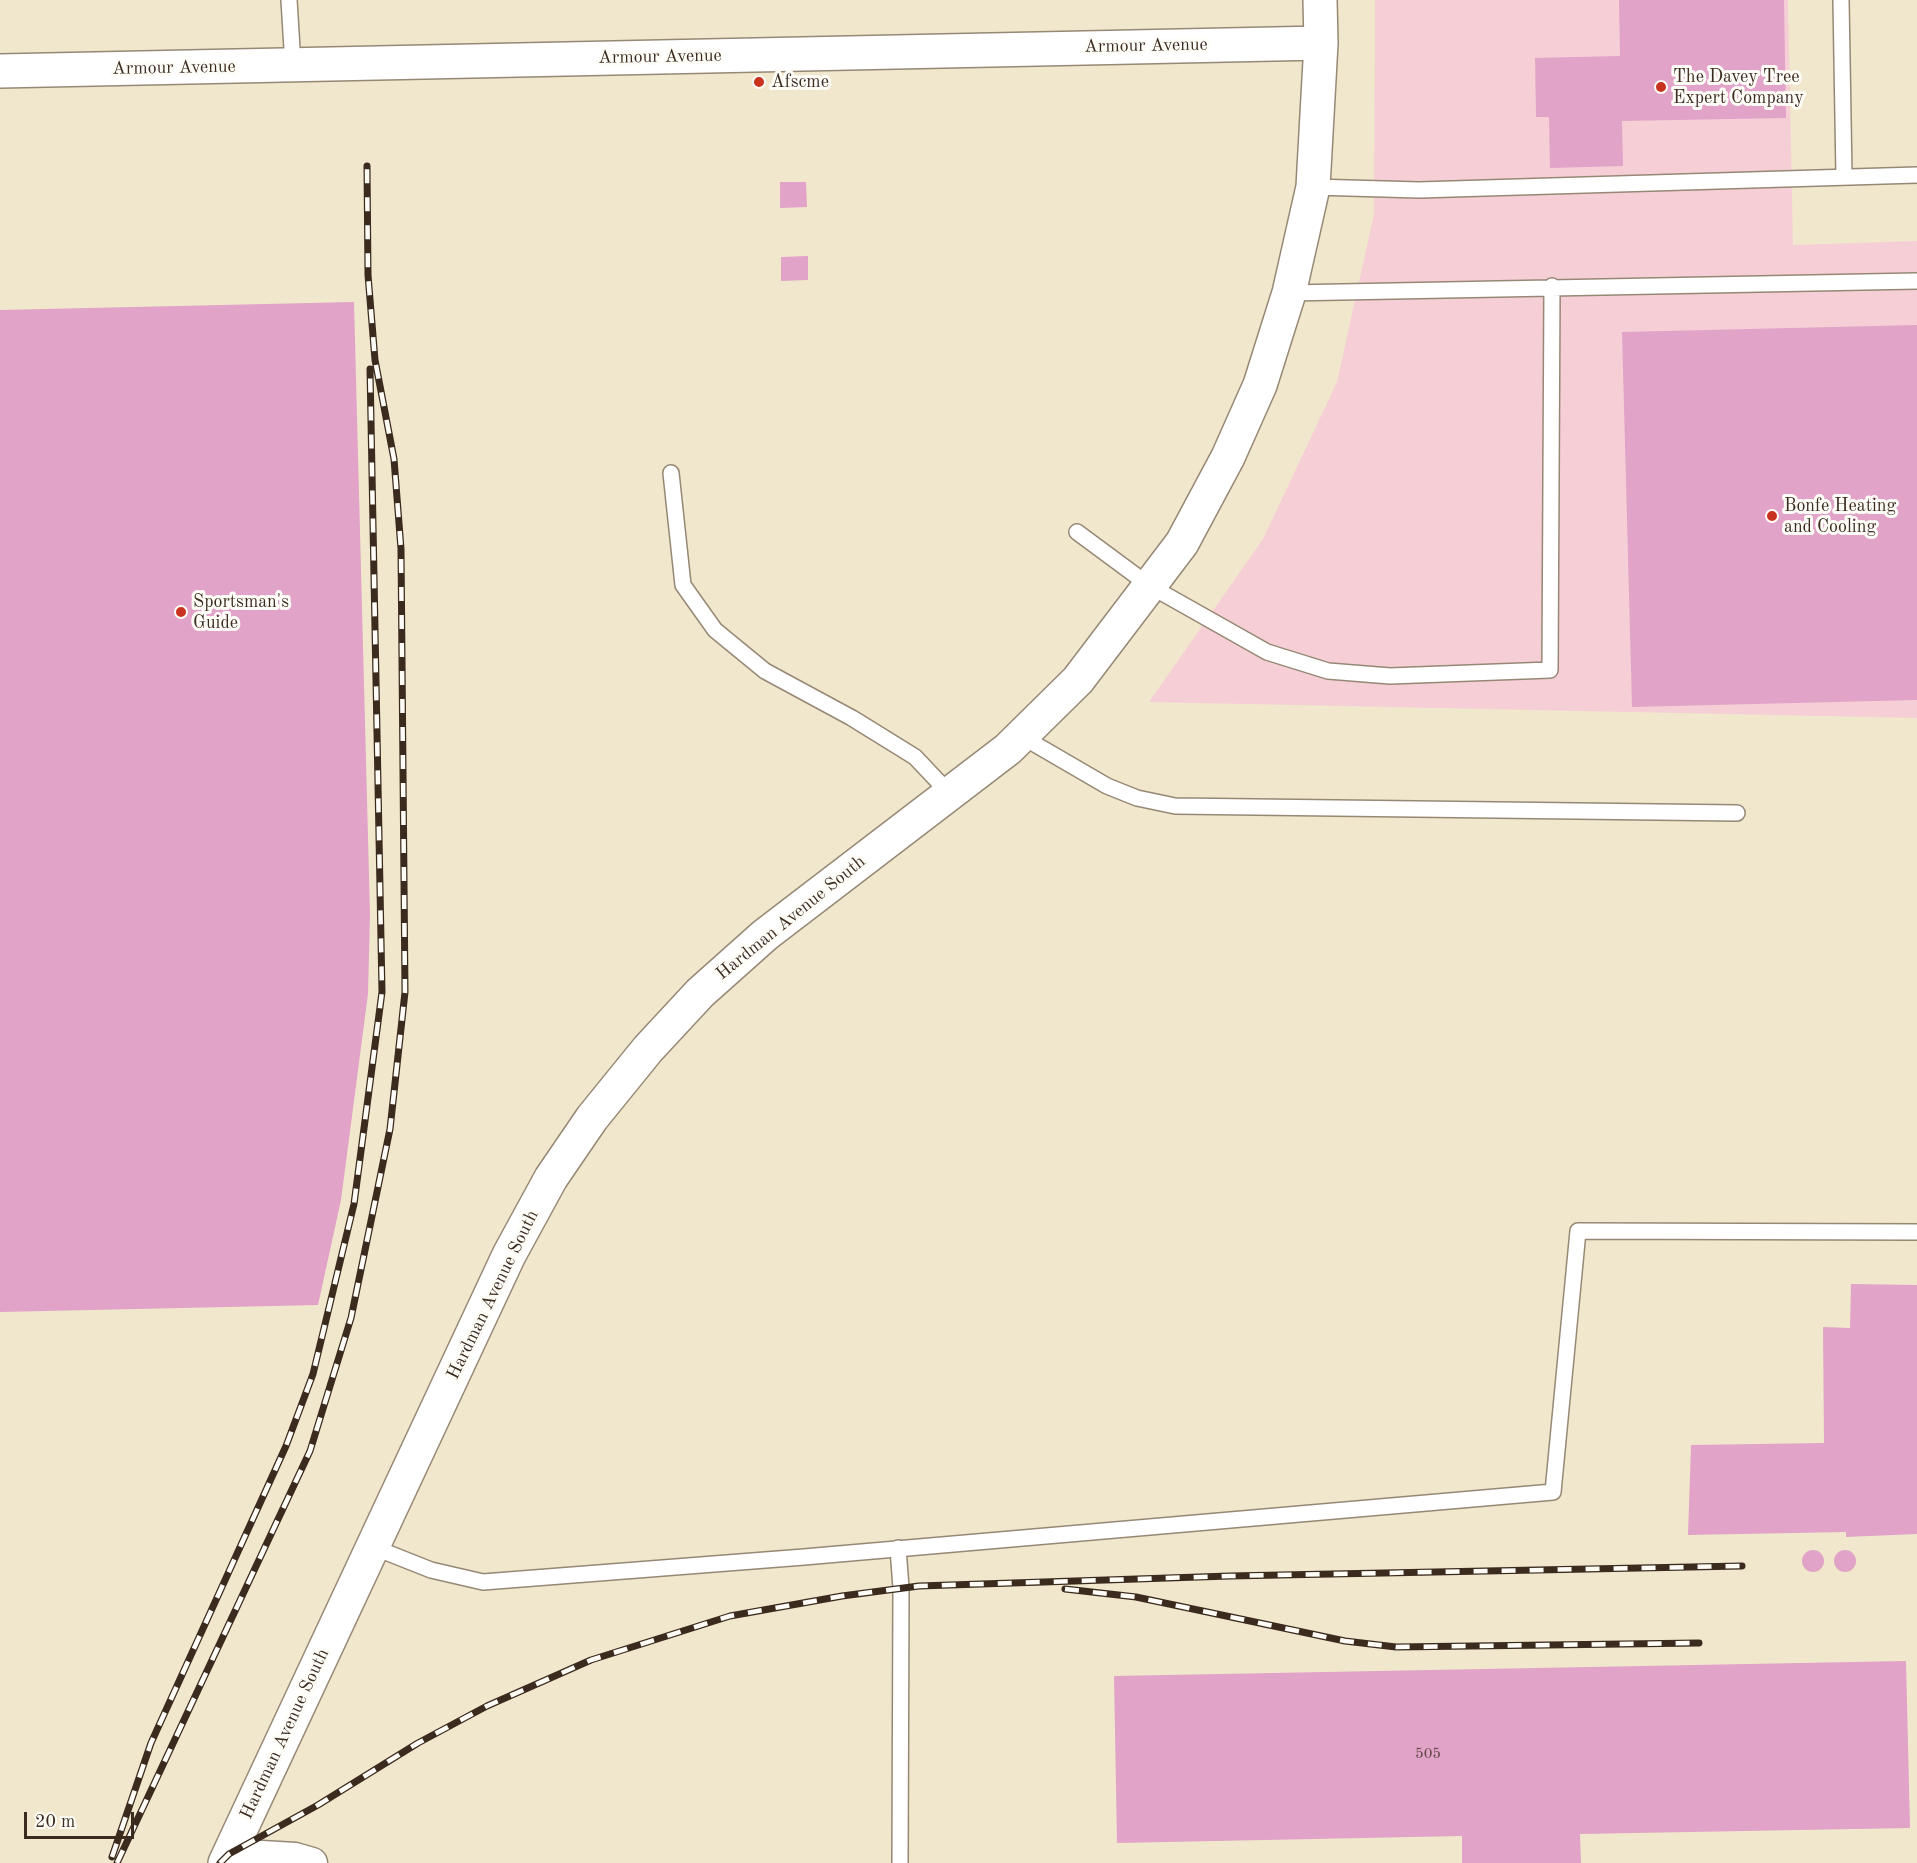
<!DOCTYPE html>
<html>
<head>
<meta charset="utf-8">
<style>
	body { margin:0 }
	#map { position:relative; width:1917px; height:1863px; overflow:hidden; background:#f1e7cc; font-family:"Old Standard TT",serif }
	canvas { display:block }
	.scale { position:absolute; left:24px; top:1812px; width:110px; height:27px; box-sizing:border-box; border:3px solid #3b2a1e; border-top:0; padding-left:8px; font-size:18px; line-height:21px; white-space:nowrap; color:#3b2a1e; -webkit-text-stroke:4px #fdfcf7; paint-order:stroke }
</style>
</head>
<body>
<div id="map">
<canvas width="1917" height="1863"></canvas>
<div class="scale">20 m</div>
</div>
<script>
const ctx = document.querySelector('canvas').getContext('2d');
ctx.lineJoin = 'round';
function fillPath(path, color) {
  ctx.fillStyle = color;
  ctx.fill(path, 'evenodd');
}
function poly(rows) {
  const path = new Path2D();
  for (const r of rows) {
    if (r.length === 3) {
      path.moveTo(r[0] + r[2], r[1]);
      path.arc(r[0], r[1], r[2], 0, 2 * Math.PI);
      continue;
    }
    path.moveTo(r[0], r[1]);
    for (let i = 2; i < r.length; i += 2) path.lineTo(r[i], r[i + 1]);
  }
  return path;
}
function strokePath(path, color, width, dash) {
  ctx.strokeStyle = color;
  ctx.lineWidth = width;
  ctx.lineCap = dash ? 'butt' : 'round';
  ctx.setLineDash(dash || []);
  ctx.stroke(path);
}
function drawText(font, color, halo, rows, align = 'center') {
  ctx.font = font + ' "Old Standard TT",serif';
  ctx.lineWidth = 6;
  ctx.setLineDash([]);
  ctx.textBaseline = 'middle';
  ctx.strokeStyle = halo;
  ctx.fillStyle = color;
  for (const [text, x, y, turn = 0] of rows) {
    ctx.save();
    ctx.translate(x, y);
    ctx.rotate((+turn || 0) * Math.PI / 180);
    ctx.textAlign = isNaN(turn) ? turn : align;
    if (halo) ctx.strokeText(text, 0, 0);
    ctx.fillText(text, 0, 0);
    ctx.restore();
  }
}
const built = poly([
	[1375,0,1788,0,1793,245,1917,241,1917,718,1149,702,1263,539,1337,382,1374,214]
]);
const building = poly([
	[1619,0,1784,0,1786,118,1622,121,1623,166,1550,168,1549,117,1536,117,1535,58,1620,56],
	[780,182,806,182,807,207,780,208],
	[808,256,808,280,781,281,781,257],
	[354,302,370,914,368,994,341,1200,318,1305,0,1312,0,310],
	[1917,325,1917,700,1632,707,1622,332],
	[1851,1284,1917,1285,1917,1534,1846,1537,1846,1532,1688,1535,1691,1445,1824,1443,1823,1327,1850,1328],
	[1813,1561,11],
	[1845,1561,11],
	[1906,1661,1910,1828,1580,1834,1581,1863,1462,1863,1462,1836,1117,1843,1114,1676]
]);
const lane = poly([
	[289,0,293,65],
	[1841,0,1844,177],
	[1313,187,1419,190,1917,175],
	[1289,293,1917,281],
	[671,473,683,585,715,630,765,671,852,718,915,757,949,793],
	[1077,532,1150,586,1267,652,1328,671,1390,676,1550,670,1552,286],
	[1021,736,1107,786,1137,798,1175,806,1737,813],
	[373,1547,431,1570,483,1582,804,1557,1553,1492,1578,1231,1917,1232],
	[898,1548,901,1588,900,1863]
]);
const street = poly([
	[229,1854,295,1858,312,1863]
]);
const secondary = poly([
	[0,71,1321,43],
	[225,1863,509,1255,551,1178,592,1118,648,1049,700,993,765,935,1008,749,1078,680,1182,543,1228,457,1260,385,1289,293,1313,187,1321,43,1320,0]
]);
const rail = poly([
	[1065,1589,1136,1597,1345,1641,1396,1647,1699,1643],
	[112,1857,151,1743,286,1446,313,1374,354,1204,382,992,370,369],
	[117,1863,310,1451,351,1318,390,1129,405,992,401,549,394,459,375,360,368,275,367,166],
	[220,1863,229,1854,318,1805,418,1743,487,1706,591,1660,730,1616,842,1596,919,1586,1230,1576,1742,1566]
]);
const markers = [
	[759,82,6,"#c8321e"],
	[1661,87,6,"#c8321e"],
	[1772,516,6,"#c8321e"],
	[181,612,6,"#c8321e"]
];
const numberNames = [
	["505",1428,1754]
];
const streetNames = [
	["Armour Avenue",1146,46,-1],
	["Armour Avenue",660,57,-1],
	["Armour Avenue",174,68,-1],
	["Hardman Avenue South",791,918,-39],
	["Hardman Avenue South",493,1295,-64],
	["Hardman Avenue South",285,1734,-65]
];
const poiNames = [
	["The Davey Tree",1673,77],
	["Expert Company",1673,98],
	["Afscme",771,82],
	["Bonfe Heating",1784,506],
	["and Cooling",1784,527],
	["Sportsman's",193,602],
	["Guide",193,623]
];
fillPath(built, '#f6cfd6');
fillPath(building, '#e1a3c8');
strokePath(lane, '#968875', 18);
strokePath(street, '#968875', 33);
strokePath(secondary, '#968875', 36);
strokePath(lane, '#fff', 15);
strokePath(street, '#fff', 30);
strokePath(secondary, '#fff', 33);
strokePath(rail, '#3b2a1e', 7);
strokePath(rail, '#fdfcf7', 4.5, [14]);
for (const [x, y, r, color] of markers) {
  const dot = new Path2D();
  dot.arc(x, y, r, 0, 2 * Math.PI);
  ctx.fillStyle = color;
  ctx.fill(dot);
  strokePath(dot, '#fdfcf7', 2);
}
drawText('15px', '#644848', null, numberNames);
drawText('18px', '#3b2a1e', '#fdfcf7', streetNames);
drawText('18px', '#3b2a1e', '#fdfcf7', poiNames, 'left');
</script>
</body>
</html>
